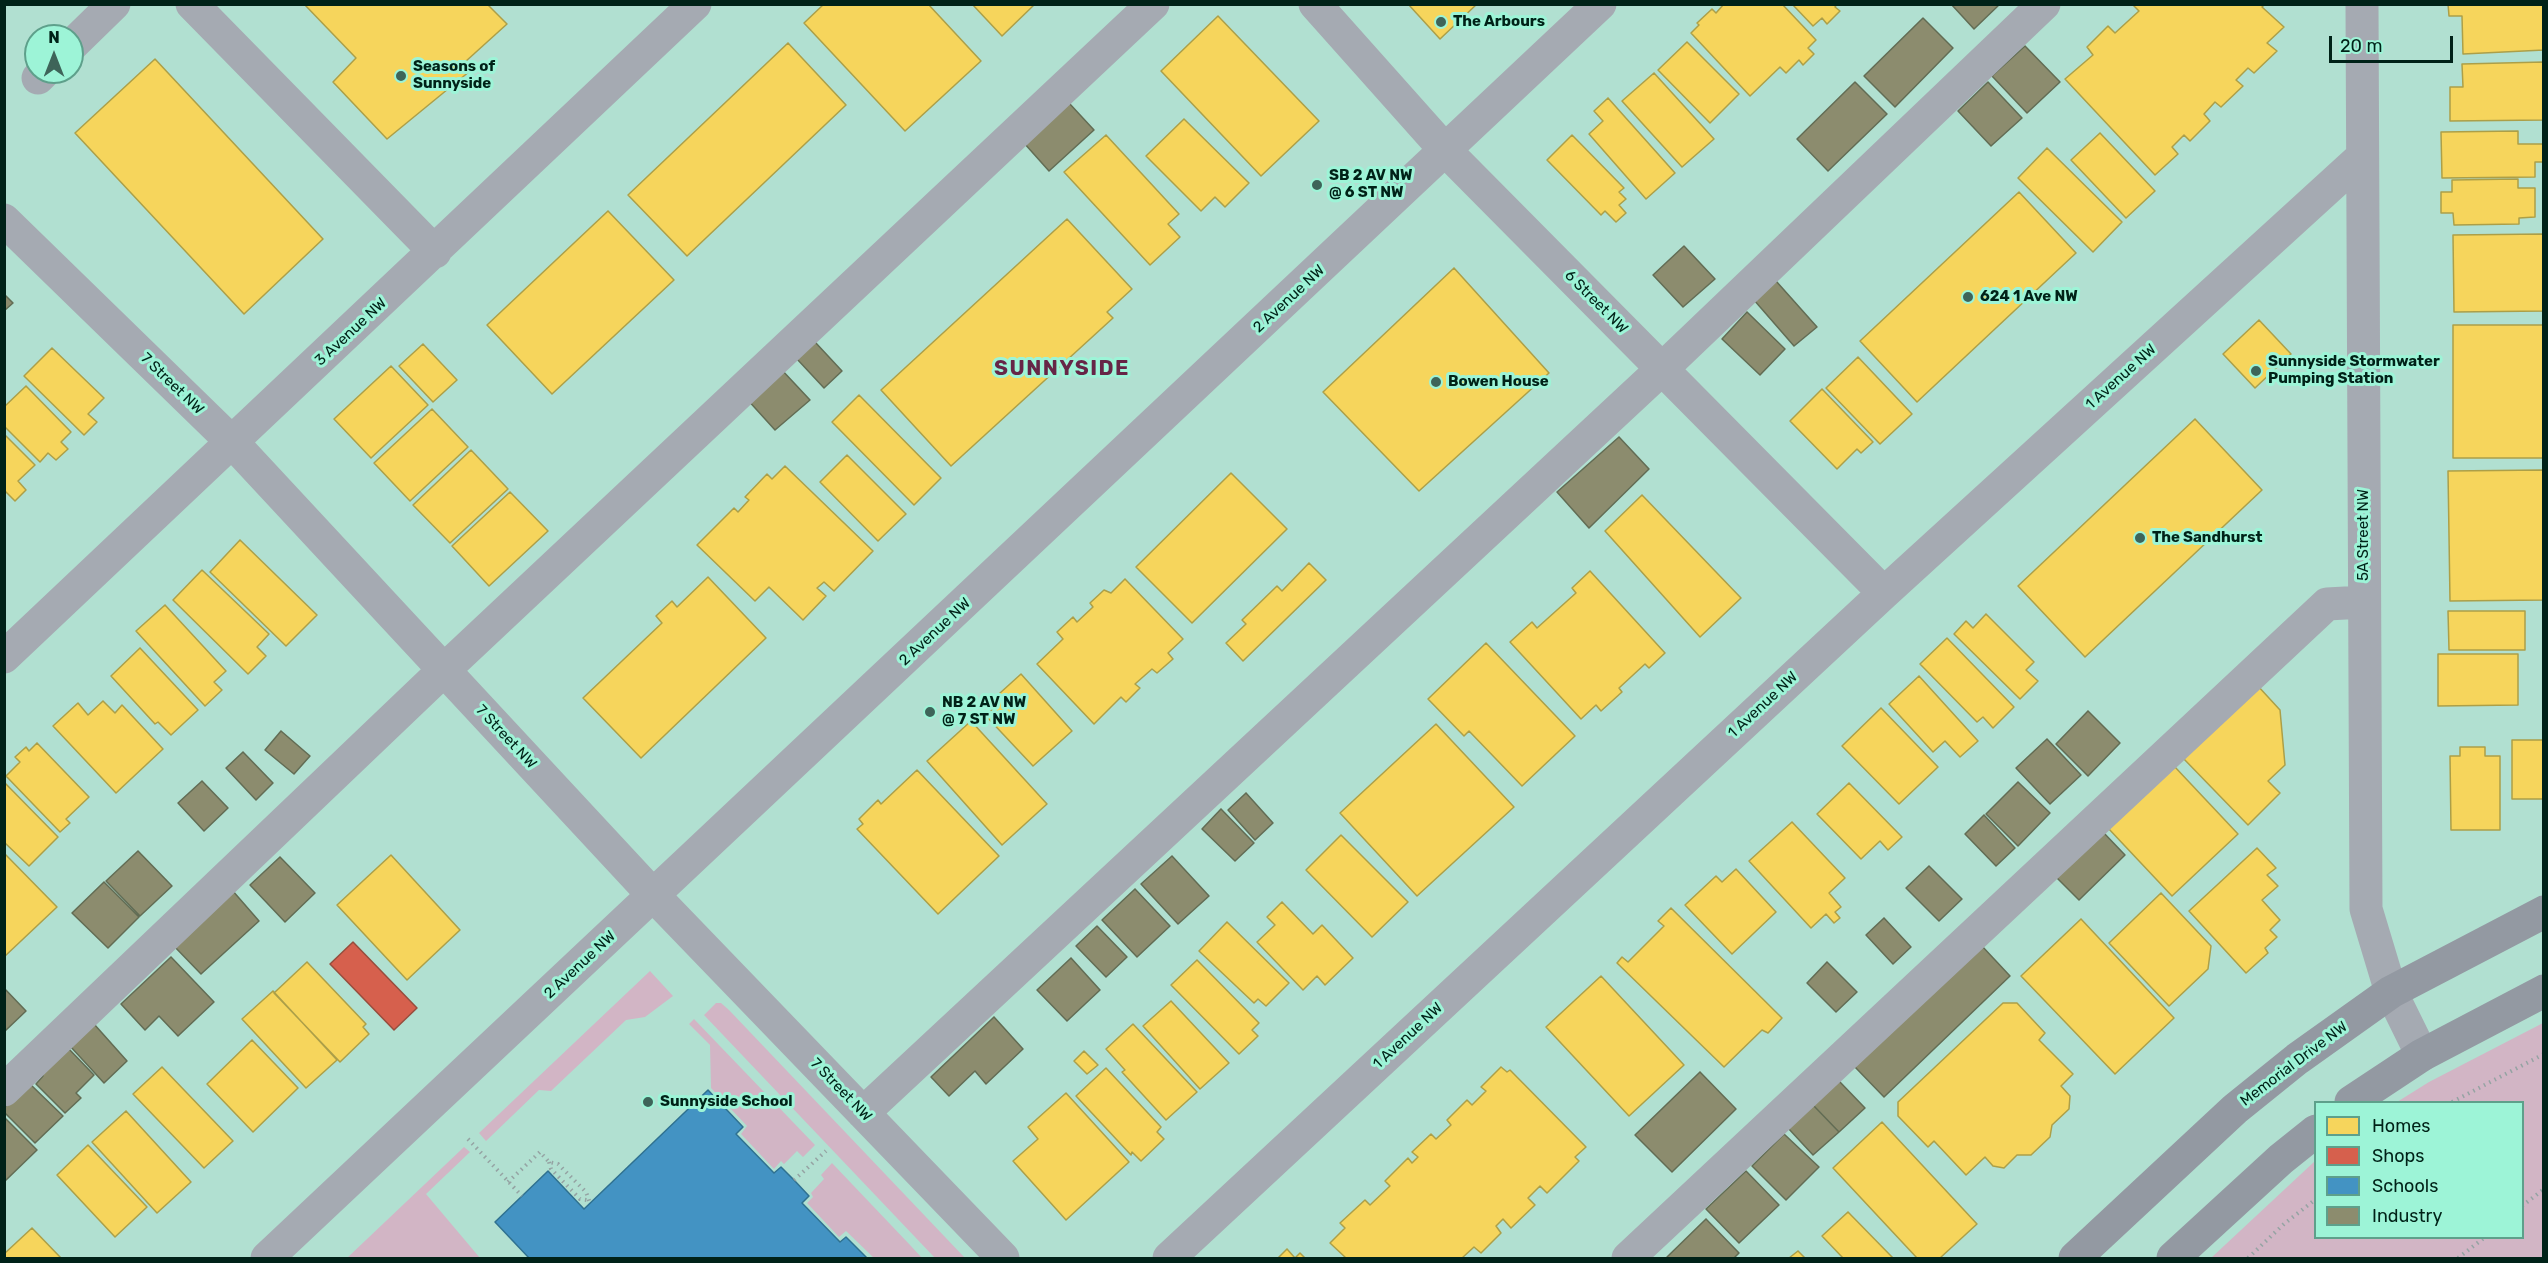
<!DOCTYPE html>
<html>
<head>
<meta charset="utf-8">
<style>
	body { margin:0 }
	#map { position:relative; width:2548px; height:1263px; overflow:hidden; background:#b1e0d1; font-family:Rubik,sans-serif }
	canvas { display:block }
	.frame { position:absolute; inset:0; border:6px solid #002218; pointer-events:none }
	.legend { position:absolute; left:2314px; top:1101px; width:210px; height:138px; box-sizing:border-box; background:#9df4d7; border:2px solid #5ea08b; margin:0; padding:8px 10px; list-style:none; font-size:18px; color:#002218 }
	.legend li { display:flex; align-items:center; gap:12px; height:30px }
	.legend b { width:30px; border:2px solid #5ea08b }
	.north { position:absolute; left:24px; top:24px; width:60px; height:60px; box-sizing:border-box; background:#9df4d7; border:2px solid #5ea08b; border-radius:50%; rotate:0deg; font-size:16px; font-weight:700; line-height:24px; text-align:center; color:#002218 }
	.north::after { content:''; display:block; margin:auto; width:21px; height:27px; background:#3e6459; clip-path:polygon(50% 0,100% 100%,50% 72%,0 100%) }
	.scale { position:absolute; left:2329px; top:36px; width:124px; height:27px; box-sizing:border-box; border:3px solid #002218; border-top:0; padding-left:8px; font-size:18px; line-height:21px; white-space:nowrap; color:#002218; -webkit-text-stroke:4px #9df4d7; paint-order:stroke }
</style>
</head>
<body>
<div id="map">
<canvas width="2548" height="1263"></canvas>
<div class="frame"></div>
<ul class="legend">
<li><b style="height:16px;background:#f6d55c"></b>Homes</li>
<li><b style="height:16px;background:#d6604d"></b>Shops</li>
<li><b style="height:16px;background:#4393c3"></b>Schools</li>
<li><b style="height:16px;background:#8c8c6e"></b>Industry</li>
</ul>
<div class="north">N</div>
<div class="scale">20 m</div>
</div>
<script>
const ctx = document.querySelector('canvas').getContext('2d');
ctx.lineJoin = 'round';
function fillPath(path, color) {
  ctx.fillStyle = color;
  ctx.fill(path, 'evenodd');
}
function poly(rows) {
  const path = new Path2D();
  for (const r of rows) {
    path.moveTo(r[0], r[1]);
    for (let i = 2; i < r.length; i += 2) path.lineTo(r[i], r[i + 1]);
  }
  return path;
}
function strokePath(path, color, width, dash) {
  ctx.strokeStyle = color;
  ctx.lineWidth = width;
  ctx.lineCap = dash ? 'butt' : 'round';
  ctx.setLineDash(dash || []);
  ctx.stroke(path);
}
function drawText(font, color, halo, rows, align = 'center') {
  ctx.font = font + ' Rubik,sans-serif';
  ctx.lineWidth = 6;
  ctx.setLineDash([]);
  ctx.textBaseline = 'middle';
  ctx.strokeStyle = halo;
  ctx.fillStyle = color;
  for (const [text, x, y, turn = 0] of rows) {
    ctx.save();
    ctx.translate(x, y);
    ctx.rotate((+turn || 0) * Math.PI / 180);
    ctx.textAlign = isNaN(turn) ? turn : align;
    if (halo) ctx.strokeText(text, 0, 0);
    ctx.fillText(text, 0, 0);
    ctx.restore();
  }
}
const green = poly([
	[650,971,673,996,645,1017,626,1020,551,1091,539,1090,486,1141,479,1133],
	[716,1003,721,1003,729,1010,965,1258,935,1258,704,1015],
	[694,1019,815,1145,803,1157,797,1151,784,1164,781,1161,774,1169,741,1134,747,1126,711,1088,710,1045,689,1024],
	[2543,1023,2543,1258,2211,1258,2315,1161,2316,1238,2522,1238,2522,1102,2397,1102,2429,1082],
	[464,1147,470,1152,426,1194,480,1258,347,1258],
	[832,1163,910,1245,922,1258,874,1258,846,1231,839,1237,807,1203,813,1197,811,1193,824,1179,821,1175]
]);
const homes = poly([
	[304,4,487,4,507,24,465,62,470,71,387,139,333,82,356,58,304,4],
	[824,4,928,4,981,61,905,131,804,23,824,4],
	[972,4,1035,4,1002,36,972,4],
	[1408,4,1477,4,1440,39,1408,4],
	[1724,4,1782,4,1816,40,1808,48,1814,54,1803,65,1799,60,1786,73,1780,67,1750,96,1691,33,1699,25,1697,23,1712,9,1716,13,1724,4],
	[1792,4,1837,4,1835,7,1840,11,1827,24,1822,18,1813,26,1792,4],
	[2132,4,2265,4,2262,7,2284,27,2267,43,2277,51,2254,73,2248,68,2236,80,2243,86,2221,107,2215,102,2204,114,2210,121,2190,141,2184,135,2172,147,2178,154,2155,175,2065,79,2093,55,2087,47,2108,26,2115,33,2139,11,2132,4],
	[2448,4,2544,4,2544,50,2463,54,2462,16,2449,16,2448,4],
	[1218,16,1319,121,1261,176,1161,71,1218,16],
	[1687,42,1739,94,1710,123,1658,70,1687,42],
	[788,43,846,105,687,256,628,195,788,43],
	[155,59,323,239,244,314,75,133,155,59],
	[2544,62,2544,120,2450,121,2450,87,2463,87,2462,64,2544,62],
	[1654,73,1714,139,1682,167,1622,101,1654,73],
	[1608,98,1675,173,1646,199,1589,134,1603,121,1594,111,1608,98],
	[1184,119,1249,183,1225,207,1215,197,1201,211,1146,156,1184,119],
	[2518,131,2518,144,2544,144,2544,162,2535,162,2535,177,2442,178,2441,132,2518,131],
	[2100,133,2155,191,2126,218,2071,160,2100,133],
	[1106,135,1179,214,1168,224,1180,237,1150,265,1064,172,1106,135],
	[1572,135,1624,188,1619,192,1626,199,1619,205,1626,213,1616,222,1605,211,1601,215,1547,160,1572,135],
	[2047,148,2122,222,2093,252,2018,178,2047,148],
	[2518,179,2518,188,2535,188,2535,217,2519,218,2519,224,2454,225,2453,213,2441,213,2441,192,2452,192,2452,180,2518,179],
	[2019,192,2076,253,1917,402,1860,341,2019,192],
	[608,211,674,280,552,394,487,325,608,211],
	[1067,219,1132,289,1107,312,1113,318,951,466,881,390,1067,219],
	[2544,234,2544,311,2454,312,2453,235,2544,234],
	[1454,268,1549,373,1419,491,1323,392,1454,268],
	[2259,320,2291,354,2255,388,2223,354,2259,320],
	[2453,325,2544,325,2544,458,2453,458,2453,325],
	[423,344,457,380,433,402,399,366,423,344],
	[52,348,104,398,88,414,97,422,84,435,24,376,52,348],
	[1858,357,1912,414,1880,444,1826,388,1858,357],
	[391,366,428,405,371,458,334,419,391,366],
	[26,386,71,432,61,442,68,449,56,460,48,453,40,462,4,426,4,407,26,386],
	[1822,389,1873,442,1861,453,1857,449,1837,469,1790,421,1822,389],
	[859,395,941,478,914,505,832,422,859,395],
	[432,409,468,447,410,501,374,463,432,409],
	[2195,419,2262,490,2085,657,2018,586,2195,419],
	[4,434,35,465,18,481,26,490,15,501,4,490,4,434],
	[471,450,508,489,450,543,413,505,471,450],
	[847,455,906,514,878,541,820,482,847,455],
	[785,466,873,551,834,591,824,582,817,588,826,596,803,620,769,587,755,601,697,545,734,508,738,512,749,500,745,497,767,474,772,479,785,466],
	[2544,470,2544,600,2450,601,2448,471,2544,470],
	[1231,473,1287,529,1192,623,1136,567,1231,473],
	[510,492,548,531,489,586,452,546,510,492],
	[1642,495,1741,598,1700,637,1605,531,1642,495],
	[240,540,317,615,286,646,210,572,240,540],
	[1309,563,1326,580,1243,661,1226,643,1246,624,1242,620,1277,586,1282,591,1309,563],
	[202,570,269,634,257,647,266,656,248,674,173,600,202,570],
	[1590,571,1665,653,1649,668,1645,664,1619,688,1622,692,1601,711,1596,705,1581,719,1510,642,1532,622,1537,628,1576,593,1572,588,1590,571],
	[708,577,766,638,641,758,583,698,662,623,656,616,672,601,677,607,708,577],
	[1125,579,1183,639,1168,653,1173,659,1157,673,1152,669,1135,684,1140,688,1126,702,1121,697,1094,724,1037,664,1063,639,1057,632,1073,617,1077,622,1093,607,1090,603,1104,590,1111,593,1125,579],
	[165,605,226,671,214,682,222,690,205,706,136,631,165,605],
	[2448,611,2525,611,2525,650,2449,650,2448,611],
	[1986,614,2034,662,2026,670,2038,681,2020,699,1954,634,1966,621,1973,628,1986,614],
	[1947,638,2014,707,1993,728,1983,717,1977,722,1920,664,1947,638],
	[1486,643,1575,736,1522,786,1469,731,1464,736,1428,699,1486,643],
	[140,648,198,710,171,735,158,722,155,724,111,676,140,648],
	[2438,654,2518,654,2518,705,2438,706,2438,654],
	[1021,674,1072,731,1033,766,986,716,994,708,989,703,1021,674],
	[1919,676,1978,741,1960,757,1945,741,1933,752,1889,704,1919,676],
	[2257,685,2280,710,2285,765,2268,781,2280,793,2248,825,2182,757,2257,685],
	[103,701,115,713,122,705,163,749,116,793,53,726,78,703,88,715,103,701],
	[1881,708,1938,767,1899,804,1842,746,1881,708],
	[971,721,1047,804,1002,845,927,761,971,721],
	[1436,724,1514,807,1417,896,1340,813,1436,724],
	[2512,740,2544,740,2544,799,2512,799,2512,740],
	[37,743,89,797,66,819,70,823,60,832,6,776,20,762,15,757,26,747,29,751,37,743],
	[2460,747,2485,747,2485,756,2500,756,2500,830,2451,830,2450,756,2460,756,2460,747],
	[2174,766,2238,834,2172,896,2108,828,2174,766],
	[917,770,999,856,938,914,857,829,863,824,859,819,878,800,881,804,917,770],
	[4,782,58,837,29,866,4,842,4,782],
	[1849,783,1902,837,1888,850,1880,841,1861,859,1817,814,1849,783],
	[1792,822,1845,878,1829,893,1841,907,1835,912,1840,918,1834,923,1826,914,1811,928,1749,861,1792,822],
	[1341,835,1408,902,1372,937,1306,870,1341,835],
	[2257,848,2276,868,2267,875,2278,886,2262,900,2280,920,2270,930,2277,937,2265,948,2268,953,2246,973,2189,911,2257,848],
	[4,853,57,907,4,957,4,853],
	[391,855,460,930,407,980,337,905,391,855],
	[1736,869,1776,912,1732,954,1685,905,1716,876,1722,882,1736,869],
	[2161,893,2211,946,2208,969,2169,1006,2109,943,2161,893],
	[1282,902,1313,934,1322,925,1353,958,1325,985,1317,976,1303,990,1257,942,1275,925,1267,917,1282,902],
	[1671,908,1782,1018,1768,1033,1762,1030,1724,1067,1617,963,1622,957,1628,962,1664,926,1658,921,1671,908],
	[2081,919,2174,1018,2115,1074,2021,976,2081,919],
	[1227,922,1289,983,1266,1006,1258,999,1254,1003,1199,951,1227,922],
	[1197,960,1259,1023,1252,1030,1258,1036,1239,1054,1171,985,1197,960],
	[307,962,366,1024,363,1027,369,1034,340,1062,274,993,307,962],
	[1601,976,1684,1065,1629,1116,1546,1027,1601,976],
	[273,991,337,1060,306,1088,242,1019,273,991],
	[1171,1001,1229,1063,1200,1089,1143,1026,1171,1001],
	[2003,1003,2017,1003,2045,1033,2039,1040,2073,1074,2061,1086,2070,1096,2069,1109,2052,1125,2050,1137,2031,1155,2017,1155,2004,1168,1993,1166,1985,1157,1966,1175,1934,1141,1928,1147,1898,1116,1898,1102,2003,1003],
	[1133,1024,1197,1092,1166,1120,1122,1072,1125,1070,1106,1049,1133,1024],
	[252,1040,298,1088,253,1132,207,1084,252,1040],
	[1084,1051,1098,1065,1087,1074,1074,1061,1084,1051],
	[162,1067,233,1141,204,1168,133,1094,162,1067],
	[1501,1067,1507,1072,1510,1070,1586,1147,1575,1157,1579,1161,1547,1193,1540,1186,1528,1198,1535,1205,1511,1228,1503,1219,1496,1226,1501,1233,1481,1253,1474,1247,1462,1258,1346,1258,1330,1243,1345,1228,1340,1223,1365,1200,1370,1205,1390,1186,1385,1181,1408,1158,1412,1163,1418,1157,1412,1152,1431,1134,1436,1139,1451,1125,1447,1120,1467,1100,1472,1105,1486,1091,1481,1087,1501,1067],
	[1106,1068,1161,1127,1157,1132,1164,1139,1141,1161,1132,1152,1131,1155,1076,1096,1106,1068],
	[1066,1093,1129,1162,1066,1220,1013,1161,1038,1139,1028,1127,1066,1093],
	[126,1111,191,1182,157,1213,92,1142,126,1111],
	[1882,1122,1977,1224,1940,1258,1917,1258,1833,1168,1882,1122],
	[88,1145,147,1207,115,1237,57,1175,88,1145],
	[1848,1212,1893,1258,1843,1258,1822,1236,1848,1212],
	[32,1228,61,1258,4,1258,4,1254,32,1228],
	[1287,1249,1295,1258,1300,1253,1305,1258,1278,1258,1287,1249],
	[1798,1251,1805,1258,1789,1258,1798,1251]
]);
const shops = poly([
	[353,942,417,1008,394,1030,330,964,353,942]
]);
const schools = poly([
	[708,1090,743,1127,736,1134,774,1173,781,1167,794,1180,809,1196,802,1203,840,1242,846,1237,867,1258,529,1258,495,1222,548,1171,584,1209,708,1090]
]);
const industry = poly([
	[1951,4,2000,4,1974,29,1951,4],
	[1923,18,1953,48,1895,107,1864,76,1923,18],
	[2025,46,2060,82,2027,113,1992,76,2025,46],
	[1855,82,1887,114,1828,171,1797,139,1855,82],
	[1988,82,2022,118,1991,146,1958,111,1988,82],
	[1069,103,1094,130,1049,171,1024,143,1069,103],
	[1684,246,1715,279,1683,307,1653,275,1684,246],
	[1776,281,1817,327,1794,346,1754,300,1776,281],
	[4,294,13,303,4,311,4,294],
	[1747,312,1785,349,1760,375,1722,339,1747,312],
	[815,342,842,371,824,388,797,359,815,342],
	[780,368,810,400,775,430,746,398,780,368],
	[1619,437,1649,469,1589,528,1557,492,1619,437],
	[2088,711,2120,743,2088,776,2056,744,2088,711],
	[281,731,310,756,294,774,265,750,281,731],
	[2047,739,2081,775,2050,804,2016,768,2047,739],
	[243,752,273,783,256,800,226,768,243,752],
	[202,781,228,808,204,831,178,803,202,781],
	[2018,782,2050,813,2018,846,1986,814,2018,782],
	[1246,793,1273,823,1255,840,1228,810,1246,793],
	[1221,809,1254,843,1235,861,1202,829,1221,809],
	[1984,815,2015,848,1996,866,1965,834,1984,815],
	[2102,831,2125,855,2079,900,2056,877,2102,831],
	[138,851,172,886,140,916,106,881,138,851],
	[1172,856,1209,896,1178,924,1141,884,1172,856],
	[280,857,315,893,285,922,250,885,280,857],
	[1929,866,1962,899,1939,921,1906,888,1929,866],
	[104,882,139,917,108,948,72,913,104,882],
	[1135,889,1170,926,1137,957,1102,920,1135,889],
	[232,890,259,921,201,974,172,944,232,890],
	[1884,918,1911,947,1893,964,1866,935,1884,918],
	[1097,926,1127,957,1106,977,1076,946,1097,926],
	[1981,945,2010,976,1884,1097,1854,1066,1981,945],
	[171,957,214,1002,178,1036,159,1016,145,1030,121,1004,171,957],
	[1071,958,1100,990,1067,1021,1037,990,1071,958],
	[1827,962,1857,992,1836,1012,1807,983,1827,962],
	[4,988,26,1011,4,1032,4,988],
	[994,1017,1023,1049,986,1084,975,1071,949,1096,931,1077,994,1017],
	[94,1024,127,1061,104,1083,70,1046,94,1024],
	[66,1046,94,1075,76,1093,81,1098,65,1113,36,1084,43,1076,40,1072,66,1046],
	[1700,1072,1736,1109,1672,1172,1635,1135,1700,1072],
	[1839,1081,1865,1108,1839,1132,1813,1105,1839,1081],
	[30,1084,63,1116,35,1143,4,1112,4,1108,30,1084],
	[1813,1105,1839,1132,1813,1155,1788,1128,1813,1105],
	[4,1117,37,1150,4,1182,4,1117],
	[1784,1134,1819,1167,1786,1200,1752,1166,1784,1134],
	[1746,1171,1779,1205,1739,1243,1706,1209,1746,1171],
	[1706,1219,1739,1253,1734,1258,1668,1258,1667,1257,1706,1219]
]);
const path = poly([
	[2452,1102,2544,1054],
	[468,1139,522,1196],
	[549,1162,551,1169,580,1199,587,1200],
	[794,1180,826,1151],
	[508,1182,540,1152,549,1162,558,1164,586,1192,590,1203],
	[2522,1206,2544,1189],
	[2248,1258,2284,1224,2316,1199],
	[2458,1258,2484,1238]
]);
const minor = poly([
	[192,4,435,252],
	[1315,4,1446,151,1884,593],
	[2362,4,2366,909,2391,992,2422,1055],
	[72,45,114,4],
	[38,78,44,72],
	[4,220,233,443,654,896,1003,1258],
	[4,657,695,4],
	[4,1090,444,670,1153,4],
	[863,1113,1662,369,2044,4],
	[267,1258,1600,4],
	[1169,1258,1884,593,2362,157],
	[1628,1258,2327,604,2364,602]
]);
const major = poly([
	[2351,1102,2422,1055,2544,991],
	[2075,1258,2235,1109,2297,1059,2391,992,2544,912],
	[2173,1258,2281,1159,2316,1131]
]);
const markers = [
	[1441,22,6,"#3e6459"],
	[401,76,6,"#3e6459"],
	[1317,185,6,"#3e6459"],
	[1968,297,6,"#3e6459"],
	[2256,371,6,"#3e6459"],
	[1436,382,6,"#3e6459"],
	[2140,538,6,"#3e6459"],
	[930,712,6,"#3e6459"],
	[648,1102,6,"#3e6459"]
];
const poiNames = [
	["The Arbours",1453,22],
	["Seasons of",413,67],
	["Sunnyside",413,84],
	["SB 2 AV NW",1329,176],
	["@ 6 ST NW",1329,193],
	["624 1 Ave NW",1980,297],
	["Sunnyside Stormwater",2268,362],
	["Pumping Station",2268,379],
	["Bowen House",1448,382],
	["The Sandhurst",2152,538],
	["NB 2 AV NW",942,703],
	["@ 7 ST NW",942,720],
	["Sunnyside School",660,1102]
];
const streetNames = [
	["2 Avenue NW",1289,299,-43],
	["6 Street NW",1596,302,45],
	["3 Avenue NW",351,332,-43],
	["1 Avenue NW",2121,377,-42],
	["7 Street NW",172,384,44],
	["5A Street NW",2364,535,-90],
	["2 Avenue NW",935,632,-43],
	["1 Avenue NW",1763,705,-43],
	["7 Street NW",506,737,47],
	["2 Avenue NW",580,965,-43],
	["1 Avenue NW",1408,1036,-43],
	["Memorial Drive NW",2294,1064,-37],
	["7 Street NW",841,1090,46]
];
const districtNames = [
	["SUNNYSIDE",1062,369]
];
fillPath(green, '#d2b5c5');
fillPath(homes, '#f6d55c');
strokePath(homes, '#ac9f48', 1.5);
fillPath(shops, '#d6604d');
strokePath(shops, '#964d3d', 1.5);
fillPath(schools, '#4393c3');
strokePath(schools, '#2f7190', 1.5);
fillPath(industry, '#8c8c6e');
strokePath(industry, '#626c54', 1.5);
strokePath(path, '#95a3a3', 4, [1.5, 4.5]);
strokePath(minor, '#a5aab2', 33);
strokePath(major, '#9399a2', 33);
for (const [x, y, r, color] of markers) {
  const dot = new Path2D();
  dot.arc(x, y, r, 0, 2 * Math.PI);
  ctx.fillStyle = color;
  ctx.fill(dot);
  strokePath(dot, '#9df4d7', 2);
}
drawText('bold 15px', '#002218', '#9df4d7', poiNames, 'left');
drawText('15px', '#002218', '#9df4d7', streetNames);
ctx.letterSpacing = '1.5px';
drawText('bold 21px', '#662647', '#9df4d7', districtNames);
ctx.letterSpacing = '0px';
</script>
</body>
</html>
